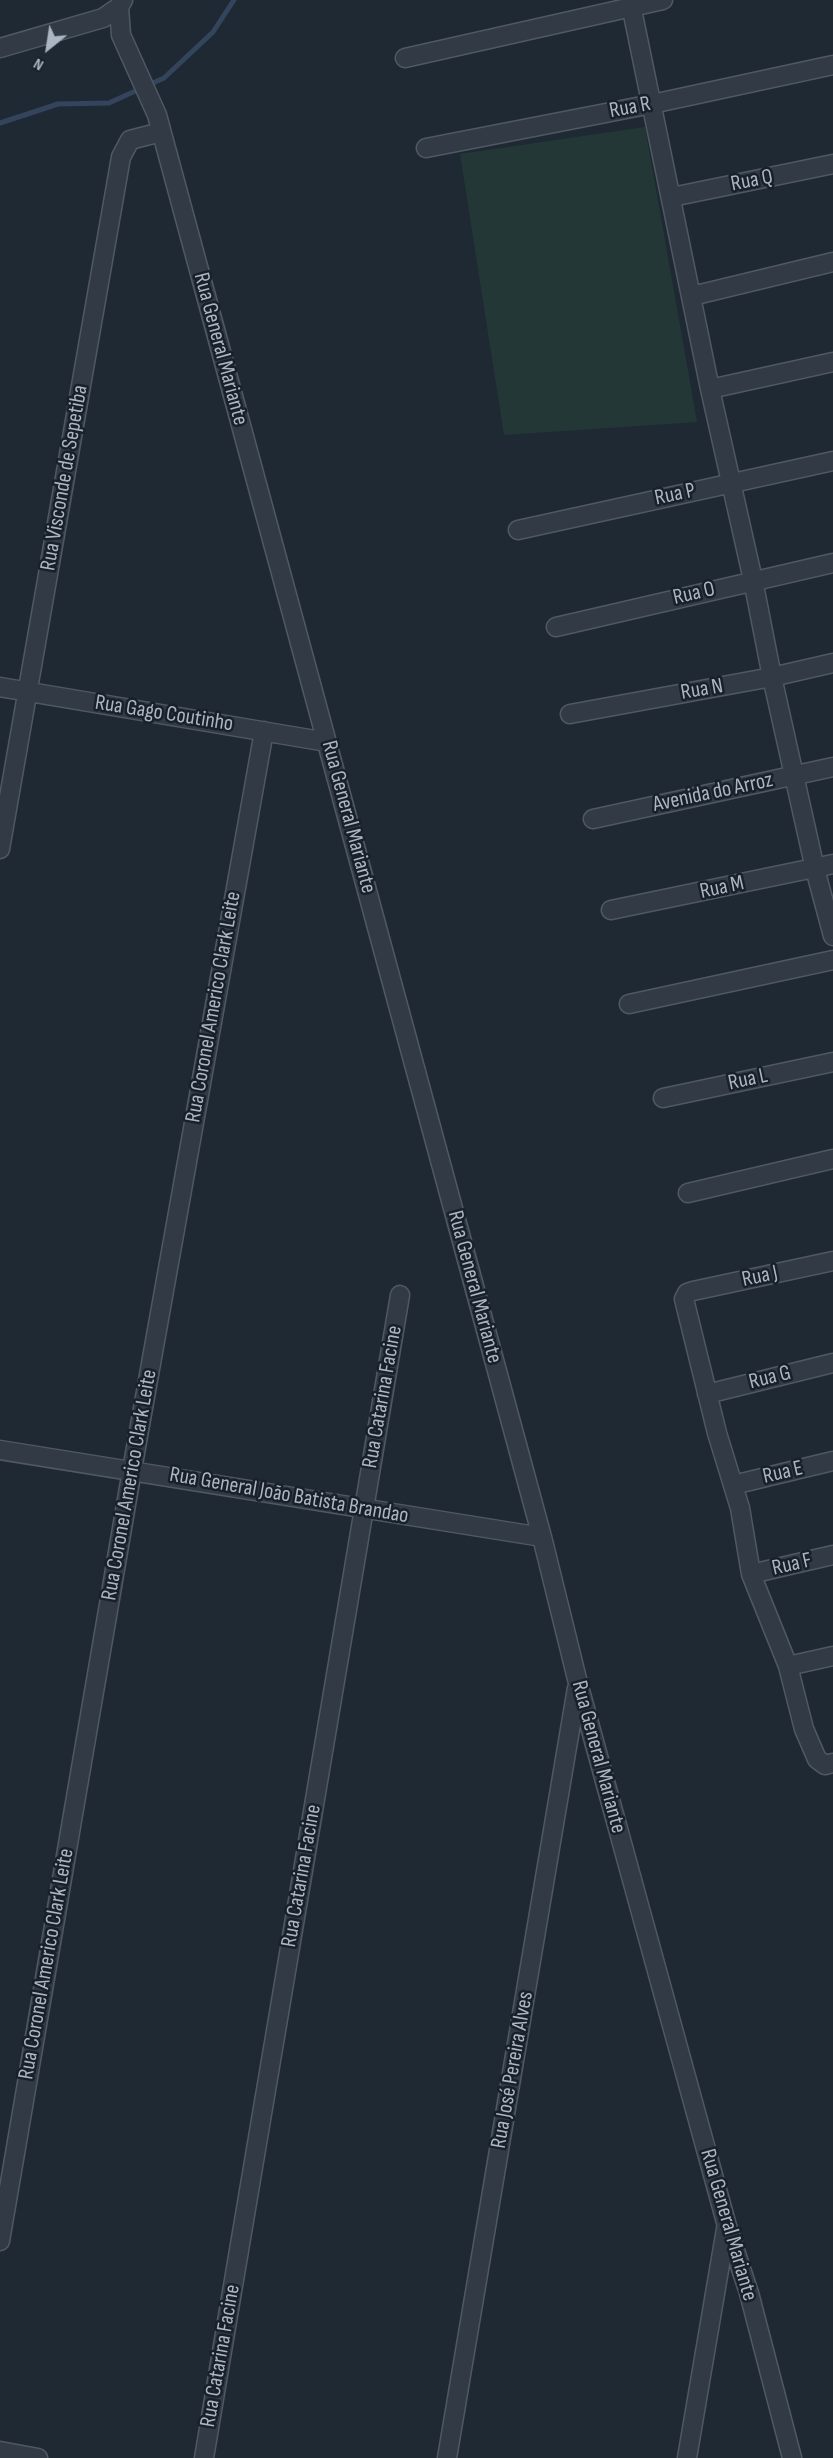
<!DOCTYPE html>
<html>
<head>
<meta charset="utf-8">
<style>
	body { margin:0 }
	#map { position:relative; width:833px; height:2458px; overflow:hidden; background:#1f2934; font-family:"Sofia Sans Condensed",sans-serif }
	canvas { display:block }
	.north { position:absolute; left:18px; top:18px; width:60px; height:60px; -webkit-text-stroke:4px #182029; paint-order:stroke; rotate:210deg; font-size:16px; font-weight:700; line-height:24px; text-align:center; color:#acb5c2 }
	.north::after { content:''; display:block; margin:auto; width:21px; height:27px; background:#acb5c2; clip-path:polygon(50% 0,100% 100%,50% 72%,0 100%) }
</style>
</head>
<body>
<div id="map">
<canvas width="833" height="2458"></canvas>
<div class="north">N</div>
</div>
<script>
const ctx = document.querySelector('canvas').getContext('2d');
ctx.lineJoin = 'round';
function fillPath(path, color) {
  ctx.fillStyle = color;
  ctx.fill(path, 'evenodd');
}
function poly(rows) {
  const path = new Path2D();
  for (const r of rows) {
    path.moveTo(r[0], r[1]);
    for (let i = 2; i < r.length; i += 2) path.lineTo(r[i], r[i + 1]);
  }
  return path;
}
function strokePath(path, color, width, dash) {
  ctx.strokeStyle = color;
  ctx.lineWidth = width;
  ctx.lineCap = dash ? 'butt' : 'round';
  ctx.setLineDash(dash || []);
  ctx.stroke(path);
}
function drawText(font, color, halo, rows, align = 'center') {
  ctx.font = font + ' "Sofia Sans Condensed",sans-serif';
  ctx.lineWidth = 5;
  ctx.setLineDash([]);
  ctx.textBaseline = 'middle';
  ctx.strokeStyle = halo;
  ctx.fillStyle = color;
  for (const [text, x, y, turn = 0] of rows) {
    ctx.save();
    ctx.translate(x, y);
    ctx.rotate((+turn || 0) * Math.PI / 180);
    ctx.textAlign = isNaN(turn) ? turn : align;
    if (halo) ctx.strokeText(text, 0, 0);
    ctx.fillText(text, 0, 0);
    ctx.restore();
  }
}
const green = poly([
	[645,127,697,422,504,435,460,154]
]);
const stream = poly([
	[0,123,58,104,109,103,164,78,213,32,234,0]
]);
const minor = poly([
	[630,0,710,389,753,580,772,677,815,869,833,936],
	[119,7,121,35,157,115,542,1537,578,1683,727,2226,749,2293,792,2458],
	[0,48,103,18,119,7,123,0],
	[405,58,663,0],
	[426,148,652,104,833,65],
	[672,197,833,164],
	[692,296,833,262],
	[710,389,833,362],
	[518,530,833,461],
	[556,627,833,563],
	[0,687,327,742],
	[570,714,772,677,833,663],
	[593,819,833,767],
	[0,849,121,157,130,140,161,132],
	[611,910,833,864],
	[629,1004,833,960],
	[663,1098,833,1062],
	[688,1193,833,1159],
	[833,1261,693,1291,687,1293,684,1299,717,1433,740,1508,751,1574,788,1666,804,1729,817,1759,825,1765,833,1763],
	[707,1394,833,1363],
	[0,1450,542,1537],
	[733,1485,833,1461],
	[751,1574,833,1555],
	[788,1666,833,1656],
	[0,2241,132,1470,264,731],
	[0,2451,38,2458],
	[204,2458,400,1295],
	[447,2458,577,1688],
	[687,2458,726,2229]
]);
const streetNames = [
	["Rua R",630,108,-11],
	["Rua Q",752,181,-11],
	["Rua General Mariante",220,349,75],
	["Rua Visconde de Sepetiba",65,478,-80],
	["Rua P",675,495,-12],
	["Rua O",694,594,-13],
	["Rua N",702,690,-10],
	["Rua Gago Coutinho",164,714,9],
	["Avenida do Arroz",713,793,-12],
	["Rua General Mariante",348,817,75],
	["Rua M",722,888,-12],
	["Rua Coronel Americo Clark Leite",214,1007,-80],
	["Rua L",748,1080,-12],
	["Rua J",760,1277,-12],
	["Rua General Mariante",474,1287,75],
	["Rua G",770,1378,-14],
	["Rua Catarina Facine",383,1397,-80],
	["Rua E",783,1473,-13],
	["Rua Coronel Americo Clark Leite",130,1485,-80],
	["Rua General João Batista Brandao",289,1496,10],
	["Rua F",792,1565,-13],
	["Rua General Mariante",598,1757,75],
	["Rua Catarina Facine",302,1876,-80],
	["Rua Coronel Americo Clark Leite",47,1964,-80],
	["Rua José Pereira Alves",513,2070,-80],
	["Rua General Mariante",728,2225,74],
	["Rua Catarina Facine",221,2356,-80]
];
fillPath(green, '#243737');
strokePath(stream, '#33445c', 5);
strokePath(minor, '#505863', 21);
strokePath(minor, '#323b45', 18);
drawText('22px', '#acb5c2', '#182029', streetNames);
</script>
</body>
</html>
